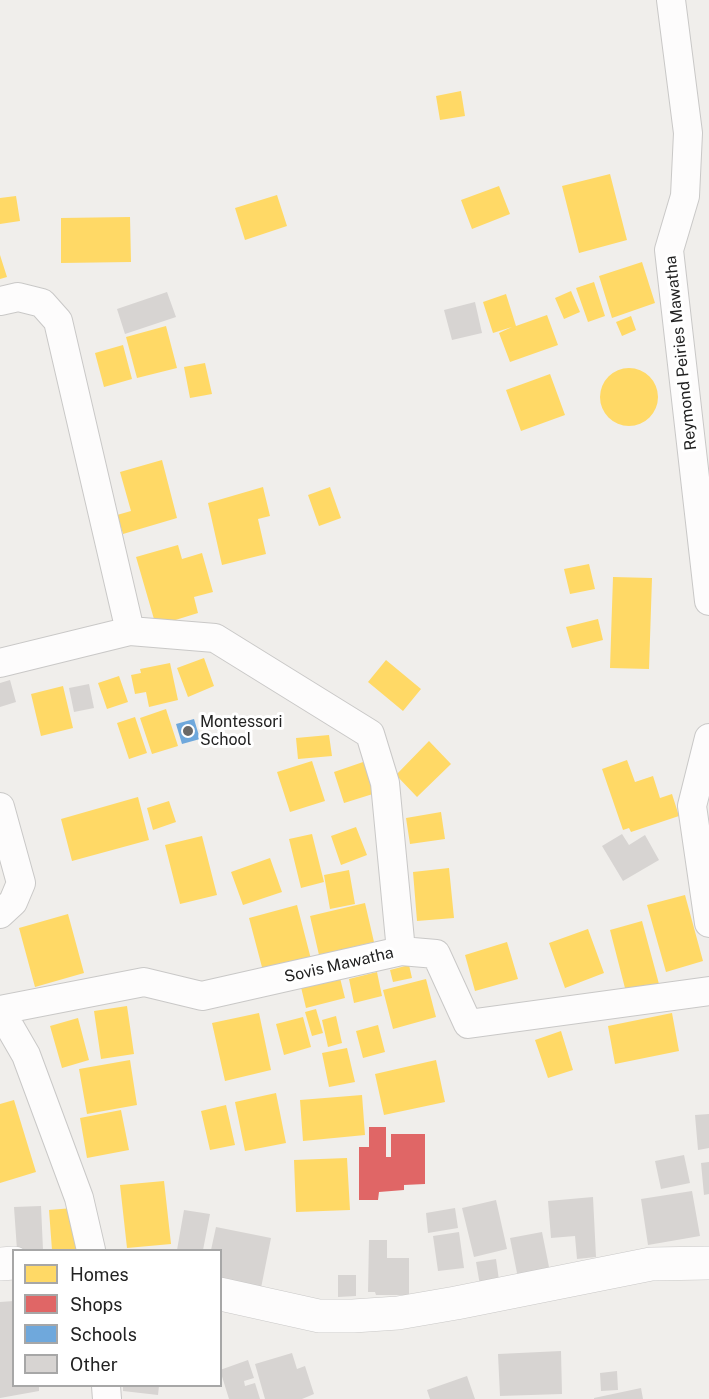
<!DOCTYPE html>
<html>
<head>
<meta charset="utf-8">
<style>
	body { margin:0 }
	#map { position:relative; width:709px; height:1399px; overflow:hidden; background:#f0eeeb; font-family:"Public Sans",sans-serif }
	canvas { display:block }
	.legend { position:absolute; left:12px; top:1249px; width:210px; height:138px; box-sizing:border-box; background:#fff; border:2px solid #a7a7a7; margin:0; padding:8px 10px; list-style:none; font-size:18px; color:#222 }
	.legend li { display:flex; align-items:center; gap:12px; height:30px }
	.legend b { width:30px; border:2px solid #a7a7a7 }
</style>
</head>
<body>
<div id="map">
<canvas width="709" height="1399"></canvas>
<ul class="legend">
<li><b style="height:16px;background:#ffd966"></b>Homes</li>
<li><b style="height:16px;background:#e06666"></b>Shops</li>
<li><b style="height:16px;background:#6fa8dc"></b>Schools</li>
<li><b style="height:16px;background:#d7d4d2"></b>Other</li>
</ul>
</div>
<script>
const ctx = document.querySelector('canvas').getContext('2d');
ctx.lineJoin = 'round';
function fillPath(path, color) {
  ctx.fillStyle = color;
  ctx.fill(path, 'evenodd');
}
function poly(rows) {
  const path = new Path2D();
  for (const r of rows) {
    if (r.length === 3) {
      path.moveTo(r[0] + r[2], r[1]);
      path.arc(r[0], r[1], r[2], 0, 2 * Math.PI);
      continue;
    }
    path.moveTo(r[0], r[1]);
    for (let i = 2; i < r.length; i += 2) path.lineTo(r[i], r[i + 1]);
  }
  return path;
}
function strokePath(path, color, width, dash) {
  ctx.strokeStyle = color;
  ctx.lineWidth = width;
  ctx.lineCap = dash ? 'butt' : 'round';
  ctx.setLineDash(dash || []);
  ctx.stroke(path);
}
function drawText(font, color, halo, rows, align = 'center') {
  ctx.font = font + ' "Public Sans",sans-serif';
  ctx.lineWidth = 6;
  ctx.setLineDash([]);
  ctx.textBaseline = 'middle';
  ctx.strokeStyle = halo;
  ctx.fillStyle = color;
  for (const [text, x, y, turn = 0] of rows) {
    ctx.save();
    ctx.translate(x, y);
    ctx.rotate((+turn || 0) * Math.PI / 180);
    ctx.textAlign = isNaN(turn) ? turn : align;
    if (halo) ctx.strokeText(text, 0, 0);
    ctx.fillText(text, 0, 0);
    ctx.restore();
  }
}
const homes = poly([
	[461,91,465,116,440,120,436,96],
	[610,174,627,240,579,253,562,186],
	[499,186,510,214,472,229,461,200],
	[277,195,287,226,245,240,235,208],
	[16,196,20,221,0,224,0,198],
	[130,217,131,262,61,263,61,218],
	[0,255,7,277,0,279],
	[642,262,655,303,612,318,599,276],
	[594,282,605,316,588,322,576,288],
	[571,291,580,312,564,319,555,298],
	[506,294,516,326,547,315,558,345,510,362,499,333,512,327,493,333,483,302],
	[631,316,636,330,622,336,616,322],
	[166,326,177,368,137,378,126,337],
	[123,345,132,379,104,387,95,353],
	[205,363,212,394,190,398,184,367],
	[629,397,29],
	[550,374,565,415,521,431,506,390],
	[162,460,177,518,123,534,117,515,131,511,120,472],
	[263,487,270,516,258,519,266,554,222,565,208,503],
	[330,487,341,518,319,526,308,495],
	[178,545,182,559,202,553,213,592,194,597,198,613,156,626,136,557],
	[589,564,595,589,570,594,564,569],
	[613,577,652,578,649,669,610,668],
	[598,619,603,640,572,648,566,627],
	[204,658,214,686,188,697,177,668],
	[386,660,421,689,403,711,368,682],
	[170,663,178,700,149,707,146,692,135,694,131,675,141,673,140,669],
	[119,676,128,702,107,709,98,683],
	[63,686,73,728,41,736,31,694],
	[166,709,178,746,152,754,140,718],
	[135,717,147,753,129,759,117,723],
	[329,735,332,756,298,759,296,738],
	[429,741,451,764,417,797,396,775],
	[627,760,635,782,653,776,660,798,672,794,679,816,631,832,629,828,623,830,602,769],
	[312,761,325,801,290,812,277,772],
	[366,761,376,793,344,803,334,772],
	[138,797,149,840,72,861,61,819],
	[169,801,176,822,153,830,147,808],
	[441,812,445,839,410,844,406,818],
	[356,827,367,855,341,865,331,836],
	[312,834,324,882,301,888,289,839],
	[202,836,217,895,180,904,165,845],
	[270,858,282,892,243,905,231,872],
	[449,868,454,918,417,921,413,872],
	[349,870,355,904,330,909,324,875],
	[685,895,703,961,666,972,647,905],
	[365,903,374,942,319,955,310,916],
	[297,905,311,959,263,971,249,918],
	[68,914,84,973,35,987,19,928],
	[642,921,659,984,626,992,610,930],
	[588,929,604,973,565,988,549,943],
	[507,942,518,979,475,991,465,955],
	[409,965,412,978,393,982,390,970],
	[377,972,382,996,354,1003,349,979],
	[339,974,345,998,306,1008,300,983],
	[426,979,436,1017,393,1029,383,990],
	[127,1006,134,1054,101,1059,94,1011],
	[316,1009,323,1033,312,1036,305,1012],
	[259,1013,271,1070,225,1081,212,1023],
	[672,1013,679,1051,615,1064,608,1026],
	[336,1016,342,1043,328,1047,322,1020],
	[303,1017,311,1047,284,1055,276,1024],
	[78,1018,89,1060,62,1068,50,1026],
	[378,1025,385,1052,363,1058,356,1031],
	[561,1031,573,1070,548,1078,535,1040],
	[347,1048,355,1082,329,1087,322,1053],
	[130,1060,137,1105,87,1114,79,1069],
	[436,1060,445,1102,384,1115,375,1074],
	[276,1093,286,1143,245,1151,235,1102],
	[362,1095,365,1135,303,1141,300,1100],
	[14,1100,36,1172,0,1183,0,1104],
	[226,1105,235,1145,210,1150,201,1111],
	[121,1110,129,1150,87,1158,80,1118],
	[347,1158,350,1210,296,1212,294,1160],
	[164,1181,171,1244,127,1248,120,1185],
	[73,1208,77,1250,52,1250,49,1210]
]);
const shops = poly([
	[369,1127,386,1127,386,1157,391,1157,391,1134,425,1134,425,1184,404,1185,404,1190,379,1192,378,1200,359,1200,359,1147,369,1147]
]);
const schools = poly([
	[194,719,200,739,182,744,176,724]
]);
const building = poly([
	[167,292,176,317,125,334,117,309],
	[475,302,482,333,452,340,444,310],
	[10,680,16,702,0,707,0,683],
	[89,684,94,708,74,712,69,688],
	[622,834,629,845,645,835,659,860,623,881,602,846],
	[709,1114,709,1148,698,1150,695,1115],
	[684,1155,690,1183,661,1189,655,1161],
	[709,1162,709,1194,704,1195,701,1163],
	[692,1191,700,1236,648,1245,641,1199],
	[593,1197,596,1257,577,1259,575,1236,551,1238,548,1201],
	[496,1200,507,1249,474,1257,462,1208],
	[41,1206,43,1250,17,1250,14,1207],
	[455,1208,458,1228,428,1233,426,1213],
	[184,1210,210,1214,203,1250,177,1250],
	[216,1227,271,1238,261,1288,220,1280,220,1250,211,1250],
	[459,1232,464,1268,438,1271,433,1236],
	[542,1232,550,1272,518,1278,510,1238],
	[369,1240,387,1240,387,1258,409,1258,409,1295,376,1295,375,1292,368,1292],
	[496,1259,500,1287,481,1291,476,1262],
	[338,1275,356,1275,356,1296,338,1297],
	[14,1301,14,1386,39,1386,39,1391,0,1398,0,1302],
	[561,1351,562,1394,500,1396,498,1354],
	[292,1353,297,1369,305,1366,314,1394,302,1399,265,1399,255,1364],
	[248,1360,254,1378,244,1381,245,1386,255,1383,260,1399,229,1399,220,1370],
	[617,1371,618,1390,601,1391,600,1373],
	[467,1376,475,1399,430,1399,427,1390],
	[123,1386,159,1386,158,1395,123,1391],
	[641,1388,643,1399,594,1399,594,1398]
]);
const minor = poly([
	[671,0,688,133,685,196,669,250,709,601],
	[0,301,18,297,42,303,58,321,130,631],
	[0,663,130,631,215,638,370,734,385,783,401,951],
	[709,738,692,806,709,923],
	[0,807,21,883,13,902,0,914],
	[0,1010,144,982,202,996,401,951,436,954,468,1024,709,991],
	[0,1010,26,1055,79,1198,91,1250],
	[106,1386,107,1399]
]);
const tertiary = poly([
	[0,1264,14,1263],
	[220,1294,319,1316,353,1316,398,1313,456,1303,651,1264,709,1263]
]);
const markers = [
	[188,731,6,"#6a6968"]
];
const streetNames = [
	["Reymond Peiries Mawatha",681,353,-96],
	["Sovis Mawatha",339,965,-13]
];
const poiNames = [
	["Montessori",200,722],
	["School",200,740]
];
fillPath(homes, '#ffd966');
fillPath(shops, '#e06666');
fillPath(schools, '#6fa8dc');
fillPath(building, '#d7d4d2');
strokePath(minor, '#c9c8c7', 30);
strokePath(tertiary, '#c9c8c7', 34);
strokePath(minor, '#fdfcfc', 28);
strokePath(tertiary, '#fdfcfc', 33);
for (const [x, y, r, color] of markers) {
  const dot = new Path2D();
  dot.arc(x, y, r, 0, 2 * Math.PI);
  ctx.fillStyle = color;
  ctx.fill(dot);
  strokePath(dot, '#fff', 2);
}
drawText('16px', '#222', '#fff', streetNames);
drawText('16px', '#222', '#fff', poiNames, 'left');
</script>
</body>
</html>
